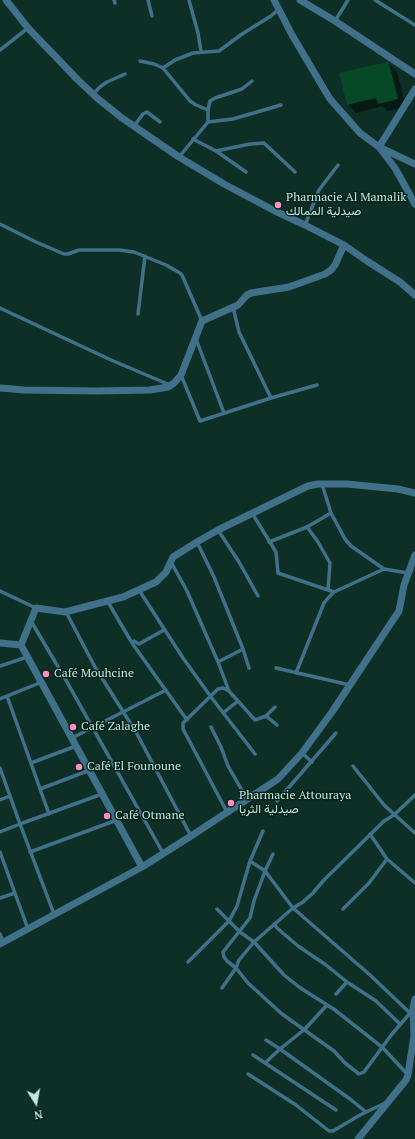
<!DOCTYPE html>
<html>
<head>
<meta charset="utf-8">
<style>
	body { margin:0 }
	#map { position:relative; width:415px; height:1139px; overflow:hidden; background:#0d2f26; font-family:"PT Serif",serif }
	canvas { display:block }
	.north { position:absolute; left:16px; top:1083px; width:40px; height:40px; -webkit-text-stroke:3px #03251d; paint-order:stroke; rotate:169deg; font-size:11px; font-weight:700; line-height:16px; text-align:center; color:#c8e7dc }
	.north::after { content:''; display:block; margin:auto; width:14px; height:18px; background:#c8e7dc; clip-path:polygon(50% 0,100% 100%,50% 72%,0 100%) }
</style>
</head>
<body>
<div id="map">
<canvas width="415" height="1139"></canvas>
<div class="north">N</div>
</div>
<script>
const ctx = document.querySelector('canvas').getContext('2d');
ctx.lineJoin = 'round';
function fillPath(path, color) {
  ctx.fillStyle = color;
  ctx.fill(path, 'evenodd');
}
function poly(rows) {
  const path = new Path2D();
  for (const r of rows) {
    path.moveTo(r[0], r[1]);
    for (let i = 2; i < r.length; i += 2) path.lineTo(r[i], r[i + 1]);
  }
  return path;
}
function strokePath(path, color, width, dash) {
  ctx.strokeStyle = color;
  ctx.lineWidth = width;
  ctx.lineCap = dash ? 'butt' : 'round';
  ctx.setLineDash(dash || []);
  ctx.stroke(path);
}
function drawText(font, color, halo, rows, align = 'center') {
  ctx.font = font + ' "PT Serif",Vazirmatn,serif';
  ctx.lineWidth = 3;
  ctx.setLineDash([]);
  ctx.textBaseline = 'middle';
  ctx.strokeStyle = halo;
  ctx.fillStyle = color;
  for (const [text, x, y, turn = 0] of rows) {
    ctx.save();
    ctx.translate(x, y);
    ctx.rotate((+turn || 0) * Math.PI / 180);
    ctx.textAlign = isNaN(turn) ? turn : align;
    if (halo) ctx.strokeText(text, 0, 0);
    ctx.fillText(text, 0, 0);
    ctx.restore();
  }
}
const shadow = poly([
	[389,64,397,72,406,107,387,111,382,106,356,113,348,104]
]);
const building = poly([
	[387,62,389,63,398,99,378,104,376,98,347,105,339,73]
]);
const lane = poly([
	[114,0,115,3],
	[148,0,152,16],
	[189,0,198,33,201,51],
	[375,0,415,25],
	[335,21,348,0],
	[0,50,28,28],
	[140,61,154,64,163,68,190,101,196,105,208,110],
	[163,68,175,60,193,53,219,51,242,34,271,16,279,9],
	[93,94,101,86,107,82,125,74],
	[208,122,208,110,210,101,215,98,242,89,252,81],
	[134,126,143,114,147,112,160,122],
	[193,139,216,151,246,172],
	[216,151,250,144,264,143,295,172],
	[179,157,208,122,233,119,281,105],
	[0,224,36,242,64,254,68,254,79,250,119,250,134,252,166,265,180,273,182,275,202,321],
	[305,225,319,190,338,165],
	[233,307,239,332,271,398],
	[0,308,111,360,170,385],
	[138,314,145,256],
	[196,339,224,413],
	[181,375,200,421,271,398,317,385],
	[322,484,331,513,345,539,351,546,384,569],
	[252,513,276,552,278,573,334,592],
	[307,527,318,542,330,563,328,590],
	[218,530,239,562,258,596],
	[269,542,307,527,331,513],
	[171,562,187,591,218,662,243,649,214,577,197,542],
	[139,590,183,658,211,697,255,754],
	[0,591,36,608],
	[108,602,132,643,187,720],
	[66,612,95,667,136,732,191,836],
	[31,621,67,682,163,853],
	[132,643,134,641,139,644,164,630],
	[243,649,249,668],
	[218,662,229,691],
	[0,666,27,657],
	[276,668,350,685],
	[296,673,324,603,329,597,334,592,384,569,408,573],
	[7,696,49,814],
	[0,699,42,682],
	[223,713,238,701],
	[266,716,277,725],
	[211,727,221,747,228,766,247,799],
	[72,738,166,690],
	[302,753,312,762],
	[31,763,76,746],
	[353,766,384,805,415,833],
	[0,768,20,824,102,794],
	[40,789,90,770],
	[0,800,10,796],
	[277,801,336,733],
	[227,812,183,729,183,723,218,689,223,688,229,691,255,720,266,716,275,707],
	[0,832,20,824,54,914],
	[370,834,387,859,415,883],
	[0,852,28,929],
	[30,852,117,820],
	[273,854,265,871,254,901,250,918,223,952,224,957,227,961,236,968,248,983,282,1014,334,1051,345,1063,359,1074,364,1072,392,1034,412,1011],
	[250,861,265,871,293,908,370,975,410,1013],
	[0,898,15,893],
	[217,909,240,932,254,942,284,975,299,987,335,1010,382,1047,408,1075],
	[343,909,369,883,387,859],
	[274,924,277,928,298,946,326,965,347,982,376,1001,400,1024],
	[0,934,3,942],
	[188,962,229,921,237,906,250,861,263,831],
	[222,988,236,968,239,960,254,942,293,908,303,902,313,893,324,880,384,821,394,815,415,795],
	[336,994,347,982],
	[266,1040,280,1049,350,1099,366,1112],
	[253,1055,336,1110],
	[265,1063,280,1049,305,1029,327,1005],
	[248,1074,296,1105,329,1131,333,1131,360,1115,385,1103]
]);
const street = poly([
	[6,0,28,28,78,80,97,98,122,118,179,157,224,184,275,211,305,225,344,245,367,261,400,282,415,295],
	[274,0,292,35,330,99,360,133,379,147,395,168,415,204],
	[300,0,335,21,415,74],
	[415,89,379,147,415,164],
	[0,388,24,390,97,391,150,390,168,387,174,383,181,375,202,321,238,305,247,295,251,293,289,287,325,274,331,270,335,265,344,245],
	[0,643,21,645,142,867],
	[21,645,36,608,65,612,123,597,156,582,166,572,173,557,197,542,218,530,308,486,318,484,347,484,398,489,415,493],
	[0,944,142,867,191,836,278,779,302,753,332,712,399,611,404,585,415,555],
	[358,1139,406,1080,408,1075,414,1035,413,1008,415,999]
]);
const markers = [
	[278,205,4,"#fd8ebe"],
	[46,674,4,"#fd8ebe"],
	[73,727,4,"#fd8ebe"],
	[79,767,4,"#fd8ebe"],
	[231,803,4,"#fd8ebe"],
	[107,816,4,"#fd8ebe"]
];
const poiNames = [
	["Pharmacie Al Mamalik",286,198],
	["صيدلية الممالك",286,212],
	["Café Mouhcine",54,674],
	["Café Zalaghe",81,727],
	["Café El Founoune",87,767],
	["Pharmacie Attouraya",239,796],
	["صيدلية الثريا",239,810],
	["Café Otmane",115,816]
];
fillPath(shadow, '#0007');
fillPath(building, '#054926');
strokePath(lane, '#41708a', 3.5);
strokePath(street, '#41708a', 7);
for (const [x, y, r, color] of markers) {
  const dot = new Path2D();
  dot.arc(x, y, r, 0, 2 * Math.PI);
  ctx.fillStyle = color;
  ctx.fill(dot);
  strokePath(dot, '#03251d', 1.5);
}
drawText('12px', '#c8e7dc', '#03251d', poiNames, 'left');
</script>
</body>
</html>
